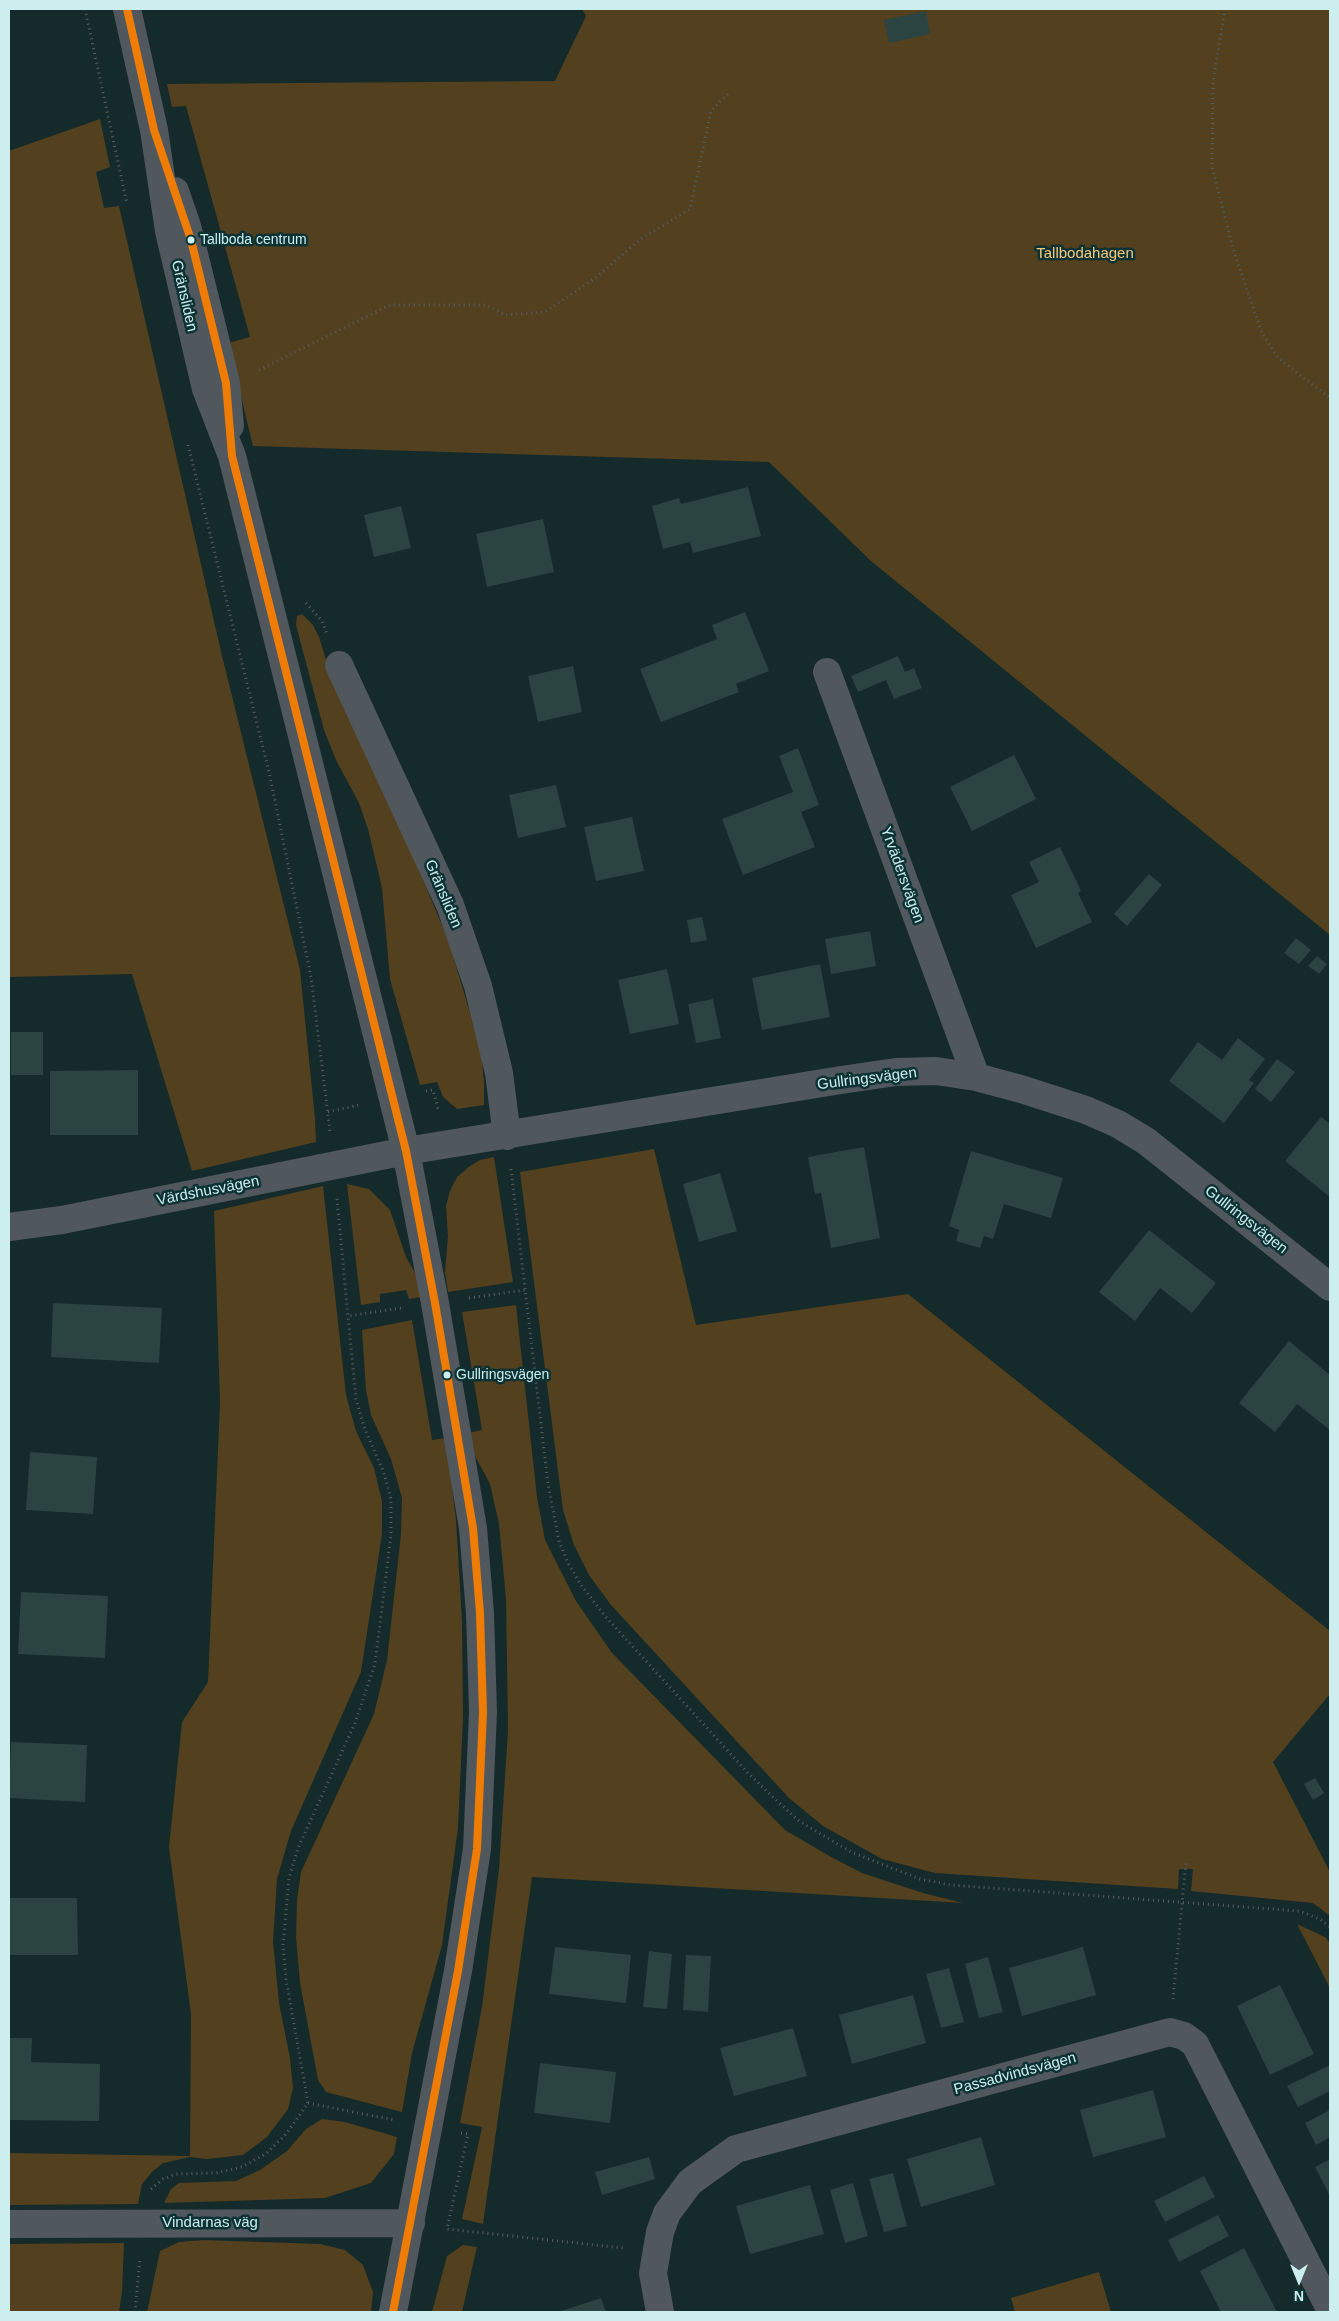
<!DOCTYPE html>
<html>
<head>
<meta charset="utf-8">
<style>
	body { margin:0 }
	#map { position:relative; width:1339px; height:2321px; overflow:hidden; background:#152a2b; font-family:Helvetica,sans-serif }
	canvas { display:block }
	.frame { position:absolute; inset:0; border:10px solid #cceeef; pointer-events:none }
	.north { position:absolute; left:1274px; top:2256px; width:50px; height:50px; -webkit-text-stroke:4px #0c3234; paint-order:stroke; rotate:180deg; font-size:14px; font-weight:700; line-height:20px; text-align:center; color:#cceeef }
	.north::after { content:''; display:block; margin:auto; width:18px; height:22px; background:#cceeef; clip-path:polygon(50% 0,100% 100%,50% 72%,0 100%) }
</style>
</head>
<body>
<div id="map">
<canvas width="1339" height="2321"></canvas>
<div class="frame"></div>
<div class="north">N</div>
</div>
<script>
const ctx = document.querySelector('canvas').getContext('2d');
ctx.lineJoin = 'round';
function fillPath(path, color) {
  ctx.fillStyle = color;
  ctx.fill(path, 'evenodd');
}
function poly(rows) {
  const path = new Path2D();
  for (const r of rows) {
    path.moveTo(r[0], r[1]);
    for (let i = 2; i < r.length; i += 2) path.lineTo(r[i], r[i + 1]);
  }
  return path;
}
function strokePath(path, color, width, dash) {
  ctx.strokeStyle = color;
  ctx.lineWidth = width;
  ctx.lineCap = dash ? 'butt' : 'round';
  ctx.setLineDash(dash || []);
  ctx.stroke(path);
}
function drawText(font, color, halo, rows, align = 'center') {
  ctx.font = font + ' Helvetica,sans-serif';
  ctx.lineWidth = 5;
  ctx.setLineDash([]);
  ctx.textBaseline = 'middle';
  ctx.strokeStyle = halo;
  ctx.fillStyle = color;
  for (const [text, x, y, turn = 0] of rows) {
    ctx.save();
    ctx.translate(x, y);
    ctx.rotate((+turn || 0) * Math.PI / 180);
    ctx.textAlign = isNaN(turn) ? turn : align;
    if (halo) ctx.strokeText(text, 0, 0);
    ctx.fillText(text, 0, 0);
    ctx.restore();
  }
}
const green = poly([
	[582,9,1330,9,1330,935,871,561,769,462,253,446,228,343,250,337,186,106,172,107,167,84,555,81,586,16],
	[100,119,110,167,96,172,104,208,119,206,222,656,300,970,315,1119,316,1142,192,1171,132,974,9,977,9,151],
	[302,614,313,625,319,637,334,686,416,863,449,942,481,1050,484,1083,484,1105,457,1109,443,1097,437,1082,420,1085,390,979,382,888,368,829,359,803,336,760,324,730,296,625,297,616],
	[654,1149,696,1325,908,1294,1330,1631,1330,1694,1273,1762,1330,1872,1330,1916,1313,1903,1191,1891,1193,1869,1179,1869,1178,1889,935,1873,882,1859,823,1826,789,1798,611,1605,589,1575,574,1545,563,1510,520,1172],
	[494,1157,513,1282,448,1292,445,1272,448,1236,446,1206,450,1191,457,1177,470,1166,480,1160],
	[347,1184,369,1189,390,1210,406,1257,417,1276,421,1297,409,1299,406,1290,380,1294,380,1302,361,1305],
	[323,1186,346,1395,356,1431,374,1468,382,1501,382,1534,361,1672,291,1831,277,1879,273,1942,279,2003,290,2058,293,2088,288,2109,267,2137,243,2155,206,2159,190,2157,163,2163,152,2172,142,2184,138,2204,9,2205,9,2153,190,2156,191,2014,169,1847,182,1722,208,1682,220,1403,214,1211],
	[516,1305,537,1497,545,1540,576,1601,612,1653,785,1830,831,1857,862,1873,923,1893,963,1903,532,1877,483,2224,462,2219,482,2127,460,2123,482,2007,499,1869,508,1730,506,1599,499,1524,490,1484,476,1458,468,1433,482,1430,462,1312],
	[412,1320,432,1440,446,1438,456,1520,462,1621,463,1718,458,1828,442,1945,412,2053,402,2112,326,2092,318,2080,300,1983,296,1937,297,1900,301,1872,374,1714,387,1660,401,1534,402,1498,391,1459,371,1415,366,1390,362,1330],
	[1297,1924,1325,1937,1330,1943,1330,1988],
	[322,2119,345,2122,397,2137,394,2154,371,2183,325,2198,164,2203,171,2189,179,2183,236,2181,260,2170,287,2151,306,2129],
	[203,2240,320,2244,345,2250,363,2265,373,2292,371,2312,147,2312,160,2251,179,2242],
	[124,2243,122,2292,119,2312,9,2312,9,2244],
	[463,2245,477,2247,462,2312,432,2312,447,2256],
	[1099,2272,1111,2312,1015,2312,1011,2298]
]);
const building = poly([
	[926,11,930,34,889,43,884,20],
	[748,487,761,536,693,553,690,542,663,549,652,506,679,498,681,504],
	[401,506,411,548,374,557,364,515],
	[543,519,554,572,487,587,476,534],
	[745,612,769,671,736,684,739,692,661,722,640,669,717,639,712,625],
	[898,656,905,672,914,668,922,688,894,699,886,680,858,692,851,676],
	[573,666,582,712,538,722,528,676],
	[798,748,819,805,801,812,815,847,743,875,722,819,793,792,779,756],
	[1014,755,1036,799,972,831,950,787],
	[556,785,566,827,518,838,509,795],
	[632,817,644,871,596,881,584,827],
	[1060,847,1081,891,1078,893,1092,922,1036,948,1011,895,1039,882,1029,862],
	[1149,874,1162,885,1127,926,1114,914],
	[702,917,707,940,691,943,687,920],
	[870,931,876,966,831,974,825,939],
	[1296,938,1311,950,1299,964,1284,953],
	[1317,956,1327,964,1319,974,1308,966],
	[820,964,830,1017,762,1030,752,978],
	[667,969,679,1024,630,1034,618,980],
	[713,999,721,1038,696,1043,688,1004],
	[11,1032,43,1032,43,1075,11,1075],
	[1238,1038,1265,1059,1249,1080,1254,1083,1224,1123,1169,1081,1198,1042,1222,1060],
	[1277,1059,1295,1072,1271,1102,1255,1089],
	[138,1070,138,1135,50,1135,50,1071],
	[1321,1117,1330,1124,1330,1197,1285,1161],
	[864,1147,880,1238,831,1248,821,1193,815,1194,808,1157],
	[971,1151,1063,1178,1051,1218,1004,1204,993,1239,984,1236,980,1248,956,1241,959,1230,949,1226],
	[720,1173,737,1231,699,1242,683,1184],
	[1149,1230,1216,1283,1192,1313,1160,1288,1135,1321,1099,1292],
	[53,1303,162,1308,159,1363,51,1357],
	[1289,1341,1330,1375,1330,1430,1297,1404,1275,1432,1239,1403],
	[30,1452,97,1457,93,1514,26,1510],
	[21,1592,108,1596,105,1658,18,1654],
	[11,1742,87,1745,85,1802,9,1798],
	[1315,1778,1324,1793,1313,1800,1304,1784],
	[9,1898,77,1898,78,1955,9,1955],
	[555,1947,631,1955,626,2003,549,1994],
	[1083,1947,1096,1995,1022,2016,1009,1968],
	[649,1951,672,1954,667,2009,643,2007],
	[686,1955,711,1956,708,2012,683,2010],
	[988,1957,1003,2012,979,2018,965,1964],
	[949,1968,964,2022,941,2028,926,1974],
	[1280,1985,1314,2054,1270,2075,1237,2006],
	[913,1995,926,2043,852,2064,839,2015],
	[793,2028,807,2076,734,2096,720,2048],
	[9,2038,32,2038,31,2062,100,2064,99,2121,9,2120],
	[540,2063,616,2072,610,2123,534,2113],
	[1330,2065,1330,2091,1298,2107,1287,2086],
	[1153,2090,1166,2137,1093,2157,1080,2110],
	[1330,2110,1330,2137,1316,2145,1305,2123],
	[981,2137,995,2185,921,2207,907,2159],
	[649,2157,655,2179,602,2195,595,2172],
	[1330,2159,1330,2196,1315,2167],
	[893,2173,907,2226,884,2232,869,2179],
	[1204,2176,1215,2197,1165,2222,1154,2201],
	[853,2183,868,2236,845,2243,830,2190],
	[810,2185,824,2234,750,2254,736,2206],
	[1218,2215,1229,2236,1179,2262,1168,2240],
	[1244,2248,1277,2312,1221,2312,1200,2271],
	[601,2298,606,2312,558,2312]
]);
const path = poly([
	[85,9,127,204],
	[1225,9,1213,82,1212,166,1233,249,1262,333,1278,358,1330,398],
	[259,370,390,305,486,305,505,315,545,312,595,278,642,238,690,209,711,111,730,92],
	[188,445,269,772,311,977,330,1131],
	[306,603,322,621,327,634],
	[426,1091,433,1090,438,1108,441,1110],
	[328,1112,359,1105],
	[511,1169,548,1484,559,1541,568,1563,581,1585,604,1615,748,1773,776,1800,799,1821,851,1852,920,1879,951,1885,1299,1911,1320,1919,1330,1927],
	[337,1199,348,1316,401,1308],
	[469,1298,525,1290],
	[1173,1999,1186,1861],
	[308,2103,394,2120],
	[461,2133,468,2134,447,2229,623,2248],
	[151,2189,163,2179,176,2174,216,2173,242,2167,267,2153,286,2134,308,2103,286,1979,283,1946,289,1878,298,1848,355,1723,375,1664,391,1535,391,1499,384,1473,364,1427,356,1399,348,1316],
	[135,2312,140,2259]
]);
const minor = poly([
	[127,9,154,130,169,231,206,389,232,456,406,1151,435,1303,473,1528,480,1613,483,1712,477,1849,458,1971,393,2312],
	[175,191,187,226,226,383,230,426],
	[339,665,450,905,478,986,499,1073,507,1136],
	[827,672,976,1077],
	[9,1227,62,1220,406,1151,841,1080,896,1072,936,1071,976,1077,1021,1089,1086,1110,1118,1124,1146,1141,1330,1287],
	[9,2224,411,2223],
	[660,2312,653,2273,660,2232,667,2213,690,2182,736,2149,1170,2032,1184,2036,1195,2044,1330,2309]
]);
const bus1 = poly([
	[127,9,154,130,191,240,226,383,232,456,406,1151,435,1303,473,1528,480,1613,483,1712,477,1849,458,1971,393,2312]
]);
const markers = [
	[191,240,4.5,"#cceeef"],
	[447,1375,4.5,"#cceeef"]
];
const busNames = [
	["Tallboda centrum",200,240],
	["Gullringsvägen",456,1375]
];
const parkNames = [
	["Tallbodahagen",1085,254]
];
const streetNames = [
	["Gränsliden",184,296,77],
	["Yrvädersvägen",902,875,70],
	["Gränsliden",443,894,67],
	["Gullringsvägen",867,1079,-7],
	["Värdshusvägen",208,1191,-11],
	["Gullringsvägen",1246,1220,38],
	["Passadvindsvägen",1015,2074,-15],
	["Vindarnas väg",210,2223]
];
fillPath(green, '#52401e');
fillPath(building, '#2b4341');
strokePath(path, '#566064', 3, [1, 4]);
strokePath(minor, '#50575d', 28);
strokePath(bus1, '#ef7c04', 8);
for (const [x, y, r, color] of markers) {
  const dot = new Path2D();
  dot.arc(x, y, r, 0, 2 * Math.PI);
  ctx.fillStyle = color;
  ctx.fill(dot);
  strokePath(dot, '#0c3234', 2);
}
drawText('14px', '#cceeef', '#0c3234', busNames, 'left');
drawText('15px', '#f9c778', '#0c3234', parkNames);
drawText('15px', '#cceeef', '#0c3234', streetNames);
</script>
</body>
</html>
